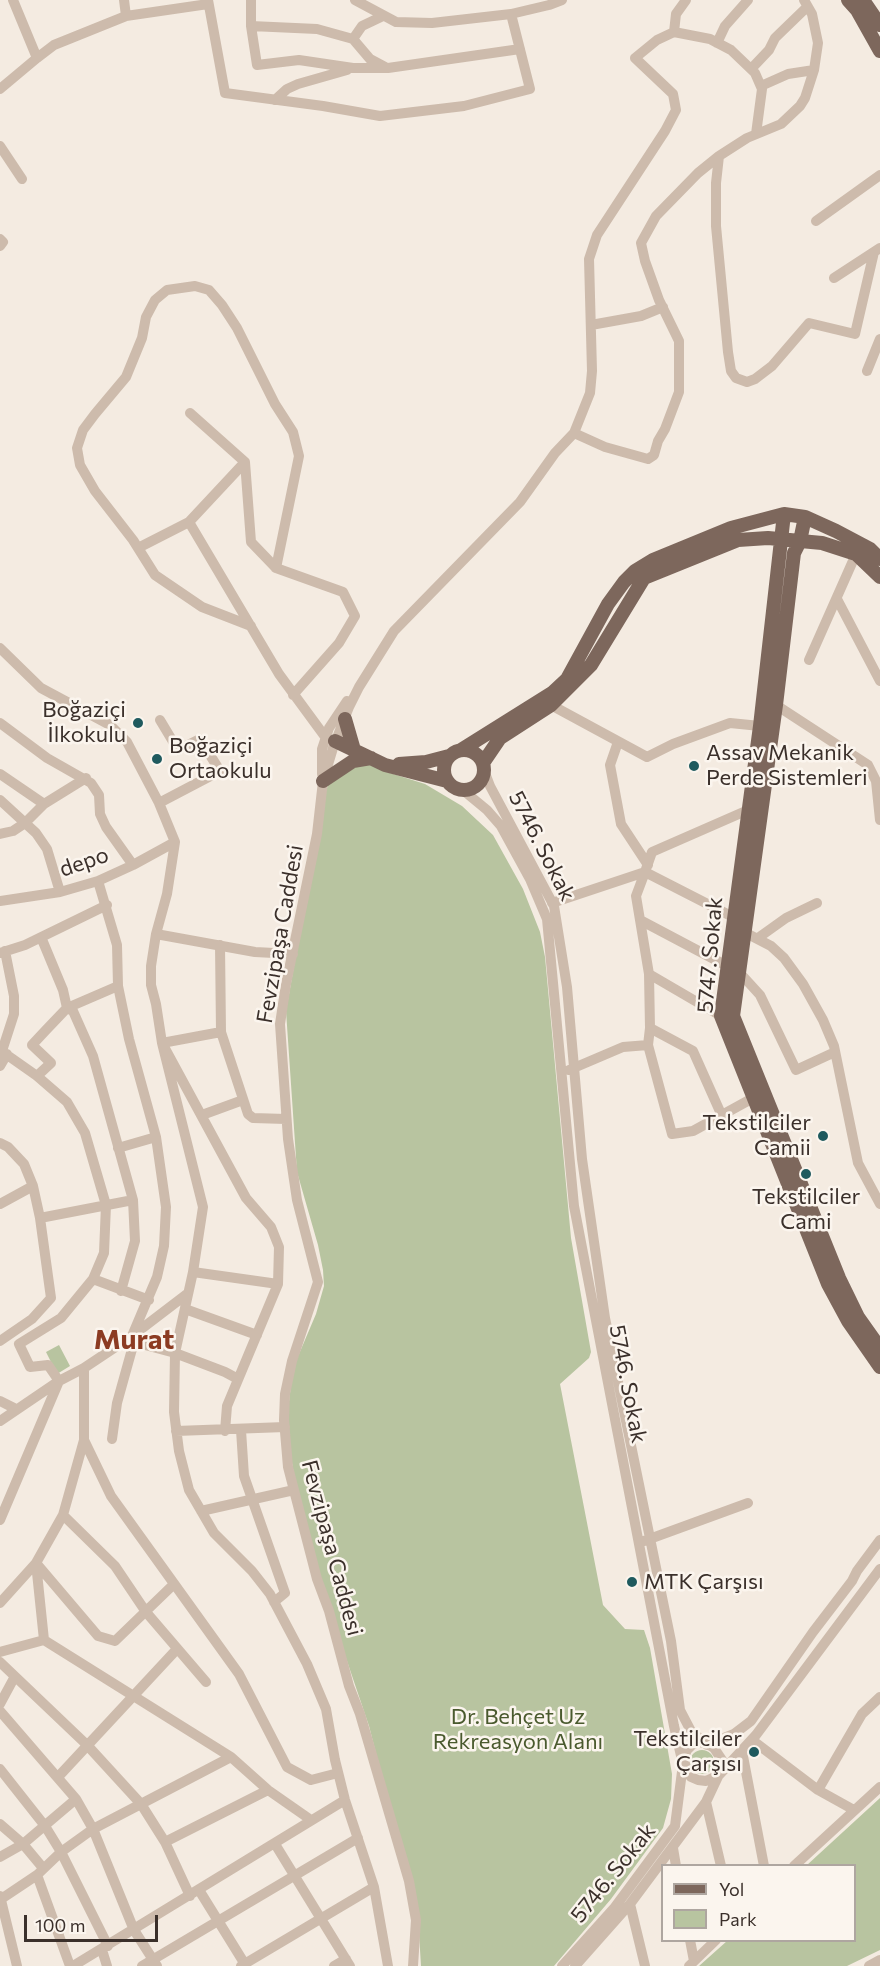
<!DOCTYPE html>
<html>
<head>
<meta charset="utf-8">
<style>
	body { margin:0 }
	#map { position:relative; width:880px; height:1966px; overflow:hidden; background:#f4ebe1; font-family:Commissioner,sans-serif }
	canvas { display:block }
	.legend { position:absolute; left:661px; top:1864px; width:195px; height:78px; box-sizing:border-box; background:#fbf5ee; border:2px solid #aea6a0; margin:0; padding:8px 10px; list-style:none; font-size:18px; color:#3b302b }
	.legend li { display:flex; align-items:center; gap:12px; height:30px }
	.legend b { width:30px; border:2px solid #aea6a0 }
	.scale { position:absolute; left:24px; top:1915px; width:134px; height:27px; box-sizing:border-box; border:3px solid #3b302b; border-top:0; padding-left:8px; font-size:18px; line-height:21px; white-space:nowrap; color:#3b302b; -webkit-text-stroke:4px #fbf5ee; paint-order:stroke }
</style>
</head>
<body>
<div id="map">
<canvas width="880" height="1966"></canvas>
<ul class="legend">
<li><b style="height:8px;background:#7d675c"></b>Yol</li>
<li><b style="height:16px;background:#b8c4a0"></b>Park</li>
</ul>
<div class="scale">100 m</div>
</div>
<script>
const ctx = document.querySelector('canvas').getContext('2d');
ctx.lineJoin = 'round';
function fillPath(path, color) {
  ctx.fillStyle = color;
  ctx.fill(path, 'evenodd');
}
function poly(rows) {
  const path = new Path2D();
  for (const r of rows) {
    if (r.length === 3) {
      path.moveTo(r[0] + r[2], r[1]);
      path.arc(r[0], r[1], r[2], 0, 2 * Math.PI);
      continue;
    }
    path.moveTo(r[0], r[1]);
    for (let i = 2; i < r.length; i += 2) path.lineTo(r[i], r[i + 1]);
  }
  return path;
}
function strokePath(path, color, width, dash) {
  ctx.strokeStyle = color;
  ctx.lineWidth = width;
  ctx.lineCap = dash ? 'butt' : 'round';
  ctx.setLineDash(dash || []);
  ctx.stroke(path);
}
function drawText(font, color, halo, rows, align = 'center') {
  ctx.font = font + ' Commissioner,sans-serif';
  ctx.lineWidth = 5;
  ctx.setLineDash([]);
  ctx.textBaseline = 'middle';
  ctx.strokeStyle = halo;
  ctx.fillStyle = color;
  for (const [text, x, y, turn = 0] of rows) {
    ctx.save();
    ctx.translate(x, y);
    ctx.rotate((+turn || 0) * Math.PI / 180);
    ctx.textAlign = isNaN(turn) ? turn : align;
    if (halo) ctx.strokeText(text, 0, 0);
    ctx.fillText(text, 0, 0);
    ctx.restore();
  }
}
const green = poly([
	[362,760,387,772,425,784,462,806,493,835,523,889,540,932,545,957,571,1238,591,1352,589,1358,560,1384,603,1605,625,1629,644,1630,650,1648,672,1774,671,1799,663,1828,611,1899,554,1966,421,1966,418,1917,369,1726,304,1534,286,1427,293,1368,316,1314,324,1286,323,1270,318,1245,297,1172,286,1011,324,799,332,770],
	[59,1345,70,1366,57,1374,46,1352],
	[702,1762,12],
	[880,1798,880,1950,847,1966,699,1966,727,1941,854,1940,854,1866,807,1865]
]);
const minor = poly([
	[13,0,37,58],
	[124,0,126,16],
	[208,0,225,93,323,106,380,116,464,106,530,89,511,14],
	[251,0,251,26,257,65,299,60,353,68,388,68,520,49],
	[355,0,396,22,432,23,511,14,549,5,562,0],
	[383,16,362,26,353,39,370,59,385,67],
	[251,26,317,29,353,39],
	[674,32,676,14,686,0],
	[717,43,725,26,748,0],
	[751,69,769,50,775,38,807,7],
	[761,86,788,74,814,70],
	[0,89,37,58,54,45,126,16,208,4],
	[275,100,287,89,298,84,347,70],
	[0,146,22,179],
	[719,156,716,183,716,226,728,352,731,371,736,378,747,382,755,379,772,366,809,323,855,334,874,252],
	[816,221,880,175],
	[0,239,3,242,0,246],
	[834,278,880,248],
	[591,325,641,316,663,307],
	[867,371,880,339],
	[190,413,245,462,251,542,276,568],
	[574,433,605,447,648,459,654,455,658,441,665,429,679,392,679,341,659,300,645,261,641,243,656,216,698,173,719,156,747,138,781,124,800,106,805,98,814,70,818,43,812,14,804,0],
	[189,522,279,674,326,738,335,741],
	[138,548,189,522,245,462],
	[837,599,880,681],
	[251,626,202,607,155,575,133,540,95,491,80,465,77,448,83,430,95,414,126,377,142,338,146,317,155,300,167,290,195,286,209,290,222,305,237,328,275,404,293,432,299,456,276,568,343,592,355,616,339,643,293,695],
	[0,648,41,688,110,725,127,742,159,803,175,842],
	[809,660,856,554],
	[551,705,647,757,673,744,730,723,760,726],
	[776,705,868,765,876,781,880,820],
	[0,723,47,758,91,783,99,795,100,814,106,827,133,865],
	[618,742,610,765,621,824,648,865],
	[485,773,490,786,554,906,567,987,582,1159,605,1318,671,1641,680,1710,692,1733,714,1748,722,1760,722,1768,706,1802,630,1904,575,1966],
	[0,774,44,804],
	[322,774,322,749,329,728,347,701],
	[464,791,487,810,501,826,530,879,547,919,574,1206,674,1726,683,1764,675,1826,615,1907,562,1966],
	[0,800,36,833,47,849,60,892],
	[159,803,220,771,200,739,178,750,160,720],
	[0,834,13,831,25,823,44,804,86,778],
	[175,842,167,894,156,934,151,966,151,985,156,1004,162,1043,203,1207,193,1272,175,1353,174,1412,179,1451,189,1490,214,1533,252,1571,270,1594,307,1664,326,1709,335,1760,345,1800,374,1887,388,1966],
	[0,901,60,892,98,881,133,865,175,842],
	[552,903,645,872,652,852,748,810],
	[733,917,645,872,636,896,649,974,650,1028,648,1045,672,1134,693,1131,753,1098],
	[640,920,727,966],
	[744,932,771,946,784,958,803,984,823,1020,834,1046,858,1163,880,1204],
	[156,934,255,952,293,954],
	[41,937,63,990,67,1008,73,1011,93,1056,133,1200,135,1241,121,1291],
	[758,938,786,918,817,903],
	[220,945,221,1032,248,1114,253,1118,286,1119],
	[0,953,25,945,107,905],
	[739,972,760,995,796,1070,835,1052],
	[649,974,721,1016],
	[650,1028,693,1051,722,1116],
	[221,1032,162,1043,246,1198,271,1227,279,1247,278,1284,227,1406,225,1431],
	[0,1050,37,1076,67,1102,85,1133,106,1205,104,1253,93,1279,149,1300],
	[2,1051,14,1014,14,996,5,951],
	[0,1066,7,1054],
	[569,1070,623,1047,648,1045],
	[37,1076,51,1063,32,1045,46,1030,67,1008,118,986],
	[202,1115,243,1100],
	[0,1143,8,1147,24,1164,33,1186,40,1218,51,1298,32,1319,0,1341],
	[118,1148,156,1137],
	[0,1204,33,1186],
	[40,1218,133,1200],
	[193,1272,278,1284],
	[187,1294,132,1336,134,1342,175,1353,225,1372,238,1379],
	[185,1309,257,1335],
	[84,1368,84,1440,111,1496,239,1674,287,1767,311,1780,338,1773],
	[0,1401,16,1409],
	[0,1421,59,1381,84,1368,132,1336,157,1277,164,1246,166,1207,156,1137,129,1039,118,986,117,945,98,881],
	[241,1430,244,1476,285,1593,274,1602],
	[176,1431,285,1427],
	[112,1439,117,1403,134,1342],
	[201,1511,294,1490],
	[63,1515,115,1566,146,1612,206,1682],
	[0,1520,59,1381,48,1365,30,1367,19,1344,61,1318,93,1279],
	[644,1541,748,1503],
	[0,1603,36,1563,98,1636,115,1641,173,1585],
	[44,1640,36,1563,63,1515,84,1440],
	[0,1652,44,1640,231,1757,268,1790,311,1820],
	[0,1662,87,1745,141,1804,165,1842,190,1896],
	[0,1704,14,1678],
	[0,1711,76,1799,93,1829,134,1930,157,1966],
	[752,1740,818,1790],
	[707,1744,699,1742,692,1745,687,1750,684,1757,686,1771,691,1777,698,1780,706,1781,719,1775,756,1735,880,1569],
	[707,1745,734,1734,751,1721,813,1632,852,1581,857,1571,880,1540],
	[742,1751,764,1866],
	[0,1769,45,1826,61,1852,108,1946],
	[58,1777,177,1649],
	[706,1802,721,1866],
	[854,1810,818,1790,862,1714,880,1697],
	[0,1824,23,1844,43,1868],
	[165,1842,268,1790],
	[275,1844,350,1966],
	[673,1848,676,1866],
	[0,1857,23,1844,76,1799],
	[794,1866,880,1787],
	[37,1875,70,1966],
	[199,1890,246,1966],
	[0,1896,17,1966],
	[1,1899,37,1875,61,1852,93,1829,231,1757],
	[630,1904,645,1966],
	[690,1940,694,1961],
	[102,1950,107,1966],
	[73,1966,345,1800],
	[142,1966,358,1838],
	[241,1966,374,1887],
	[334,1966,346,1959],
	[413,1966,416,1920,409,1881,360,1714,349,1686,329,1611,317,1579,288,1467,284,1420,285,1394,292,1361,318,1282,297,1200,288,1139,280,1024,286,984,317,834,323,781,333,748,349,707,359,687,394,631,520,502,555,453,574,433,590,393,592,371,589,259,597,235,665,131,676,110,673,94,635,58,657,40,674,32,710,39,731,50,755,73,762,89,756,134],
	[689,1966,716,1940],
	[869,1966,880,1960]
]);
const major = poly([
	[848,0,857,10,880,51],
	[863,0,880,25],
	[784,514,760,726,721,1016,828,1284,848,1321,880,1367],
	[805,517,800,541,794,553,776,705,733,1016,839,1278,858,1317,880,1348],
	[345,719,354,750],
	[335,741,385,765,447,781],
	[464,770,20],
	[461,750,552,693,567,679,608,604,624,582,635,571,653,560,731,528,784,514,805,517,836,531,870,549,880,559],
	[483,763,500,738,551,705,591,665,644,578,738,540,768,538,822,543,856,554,880,577],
	[399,764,426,762,449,756],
	[323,781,353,761,371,758]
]);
const markers = [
	[138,723,6,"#1f5a5e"],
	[157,759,6,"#1f5a5e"],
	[694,766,6,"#1f5a5e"],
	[823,1136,6,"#1f5a5e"],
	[806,1174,6,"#1f5a5e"],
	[632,1582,6,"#1f5a5e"],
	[754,1752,6,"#1f5a5e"]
];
const poiNames = [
	["Boğaziçi",126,710],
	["İlkokulu",126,735],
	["Boğaziçi",169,746,"left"],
	["Ortaokulu",169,771,"left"],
	["Assav Mekanik",706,753,"left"],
	["Perde Sistemleri",706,778,"left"],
	["Tekstilciler",811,1123],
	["Camii",811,1148],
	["Tekstilciler",806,1197,"center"],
	["Cami",806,1222,"center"],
	["MTK Çarşısı",644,1582,"left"],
	["Tekstilciler",742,1739],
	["Çarşısı",742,1764]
];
const streetNames = [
	["5746. Sokak",542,846,63],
	["depo",84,862,-19],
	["Fevzipaşa Caddesi",280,934,-80],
	["5747. Sokak",710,955,-85],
	["5746. Sokak",628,1384,79],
	["Fevzipaşa Caddesi",332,1548,75],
	["5746. Sokak",613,1873,-51]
];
const parkNames = [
	["Dr. Behçet Uz",518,1717],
	["Rekreasyon Alanı",518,1742]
];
const districtNames = [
	["Murat",134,1340]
];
fillPath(green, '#b8c4a0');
strokePath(minor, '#cdbbac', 10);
strokePath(major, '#7d675c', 14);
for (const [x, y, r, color] of markers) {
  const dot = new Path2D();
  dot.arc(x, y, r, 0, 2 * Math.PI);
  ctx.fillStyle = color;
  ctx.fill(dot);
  strokePath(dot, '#fbf5ee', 2);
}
drawText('22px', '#3b302b', '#fbf5ee', poiNames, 'right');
drawText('22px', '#3b302b', '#fbf5ee', streetNames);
drawText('22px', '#4a5a2e', '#fbf5ee', parkNames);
drawText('bold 28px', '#8c3b22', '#fbf5ee', districtNames);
</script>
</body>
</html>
